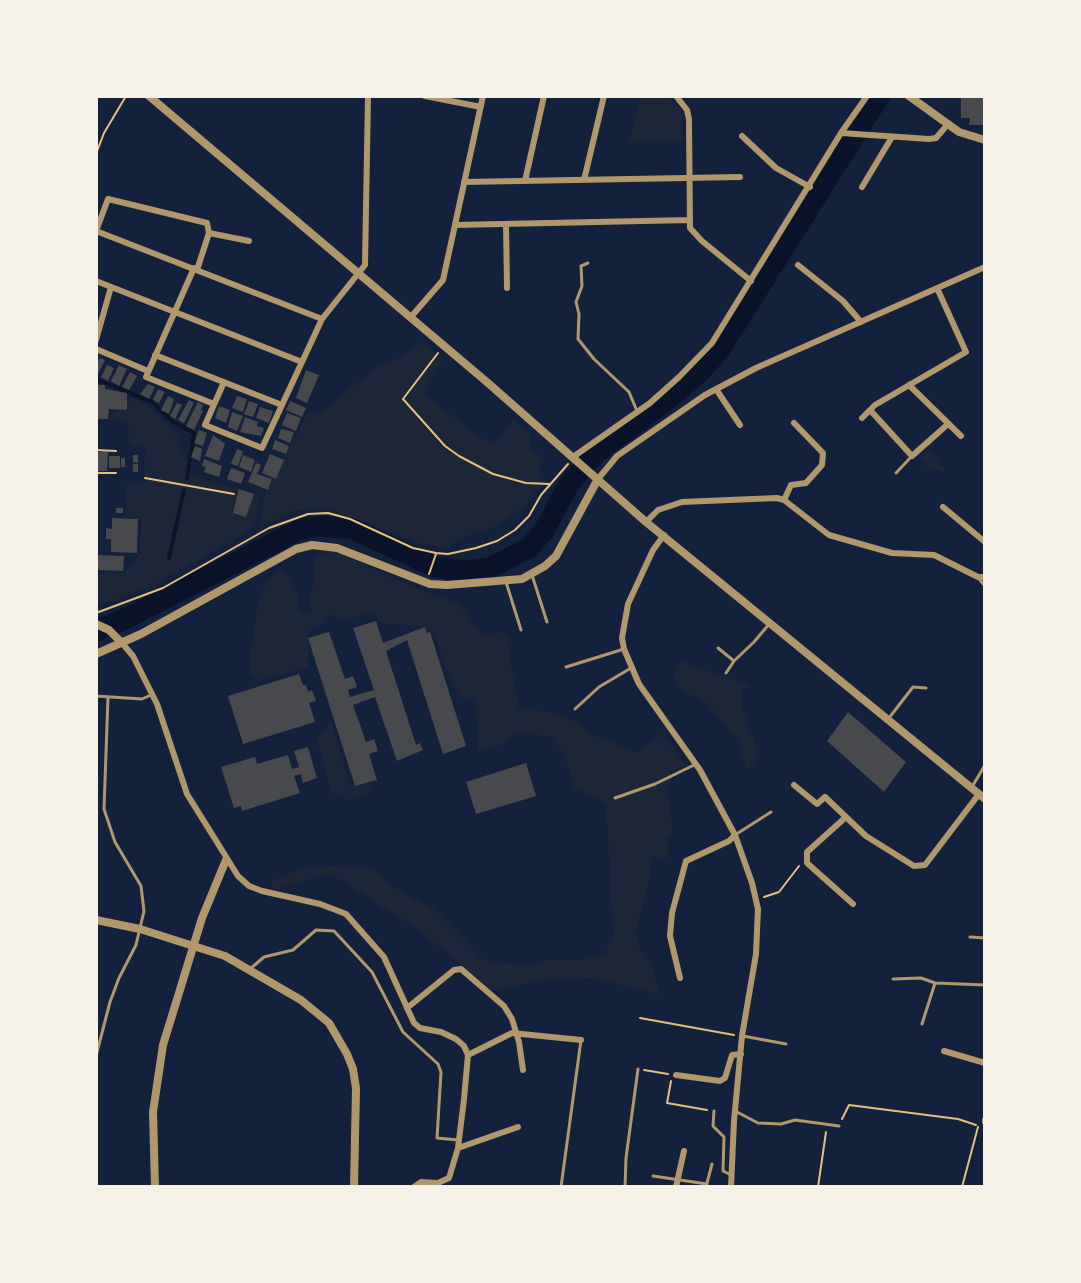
<!DOCTYPE html>
<html>
<head>
<meta charset="utf-8">
<style>
	body { margin:0 }
	#map { position:relative; width:1081px; height:1283px; overflow:hidden; background:#14213d; font-family:Arial,sans-serif }
	canvas { display:block }
	.frame { position:absolute; inset:0; border:98px solid #f6f1e7; pointer-events:none }
</style>
</head>
<body>
<div id="map">
<canvas width="1081" height="1283"></canvas>
<div class="frame"></div>
</div>
<script>
const ctx = document.querySelector('canvas').getContext('2d');
ctx.lineJoin = 'round';
function fillPath(path, color) {
  ctx.fillStyle = color;
  ctx.fill(path, 'evenodd');
}
function poly(rows) {
  const path = new Path2D();
  for (const r of rows) {
    path.moveTo(r[0], r[1]);
    for (let i = 2; i < r.length; i += 2) path.lineTo(r[i], r[i + 1]);
  }
  return path;
}
function strokePath(path, color, width, dash) {
  ctx.strokeStyle = color;
  ctx.lineWidth = width;
  ctx.lineCap = dash ? 'butt' : 'round';
  ctx.setLineDash(dash || []);
  ctx.stroke(path);
}
const green = poly([
	[640,96,668,96,681,110,684,142,629,141],
	[422,342,443,360,423,392,477,436,494,444,513,419,529,433,531,449,545,460,540,464,540,471,545,479,524,508,488,530,474,532,444,548,415,542,335,511,297,510,259,527,265,494,307,414,322,412,376,367,395,360],
	[133,398,149,406,177,435,191,475,258,495,259,510,250,531,154,585,106,603,96,603,96,573,124,574,140,553,141,520,126,515,127,483,144,481,145,447,129,445,128,422,111,419,113,411,128,411,129,399],
	[928,449,945,469,944,472,937,470,933,473,918,457],
	[325,552,342,554,410,586,459,604,483,634,504,632,512,644,509,654,519,709,554,712,580,724,589,733,637,753,662,733,686,765,670,773,673,779,667,785,673,833,668,837,668,858,652,857,648,888,636,929,638,945,653,969,660,995,594,978,550,979,491,991,424,934,335,876,320,876,273,890,270,882,306,867,345,865,376,869,380,876,398,890,435,910,483,959,495,962,532,966,544,960,582,960,605,953,613,935,606,803,574,788,566,758,551,736,515,734,502,744,479,752,475,699,462,698,445,667,434,633,421,626,382,624,372,612,347,620,330,614,325,623,309,631,308,667,260,681,249,670,258,600,269,578,283,569,297,592,300,614,312,613,310,599,314,581,314,560],
	[681,661,750,686,743,690,741,705,760,756,747,771,739,742,708,704,682,690,673,676],
	[331,722,350,786,374,784,369,795,349,800,331,792,317,740]
]);
const stream = poly([
	[96,379,152,402,173,422,194,433,187,479],
	[169,558,184,490]
]);
const river = poly([
	[96,631,127,618,301,529,320,526,353,529,435,567,462,571,490,568,530,547,545,529,569,484,596,453,666,401,698,374,719,351,879,97]
]);
const building = poly([
	[961,96,985,96,985,125,969,125,970,118,961,118],
	[100,358,105,360,96,378,96,360,98,361],
	[107,365,114,368,108,381,101,377],
	[119,365,127,369,119,386,111,381],
	[306,370,319,375,307,403,296,398],
	[130,372,137,376,129,390,122,387],
	[148,384,155,387,149,399,140,394],
	[96,385,105,385,105,389,127,393,127,410,109,409,108,419,98,419],
	[158,389,165,392,159,403,153,400],
	[168,396,174,399,169,414,161,410],
	[237,396,247,399,243,412,232,408],
	[189,400,194,403,184,423,178,420],
	[249,401,258,404,253,417,244,414],
	[290,401,306,408,302,417,286,410],
	[198,402,203,405,201,410,203,411,194,430,186,426],
	[177,403,182,405,175,419,170,416],
	[219,406,230,410,226,423,215,418],
	[260,407,273,411,269,423,256,418],
	[232,412,243,416,237,431,228,427],
	[287,413,301,418,296,431,282,425],
	[245,417,258,422,257,426,264,428,261,436,240,432],
	[281,429,294,432,290,443,278,438],
	[199,430,207,433,203,446,194,443],
	[213,435,225,444,219,461,205,456],
	[275,440,289,446,286,454,272,449],
	[195,446,202,449,200,461,191,457],
	[237,449,243,451,238,466,231,464],
	[96,452,108,452,107,471,96,471],
	[270,454,284,460,276,479,262,473],
	[133,455,138,455,138,463,133,462],
	[243,455,255,460,251,472,239,467],
	[109,456,120,456,120,468,109,468],
	[121,458,125,458,125,467,121,467],
	[204,459,222,466,219,477,204,472,206,467,202,466],
	[256,463,261,465,257,474,272,479,268,490,248,482],
	[133,464,138,464,138,472,133,472],
	[231,468,245,473,241,484,227,479],
	[239,489,254,494,246,517,233,513],
	[116,508,123,508,123,513,116,513],
	[112,518,138,519,137,553,111,552,111,539,106,539,106,528,112,529],
	[97,555,124,556,123,571,96,570],
	[376,621,383,643,425,627,427,633,430,632,466,746,443,754,407,640,386,651,416,745,420,743,423,750,397,761,375,697,353,705,366,742,374,739,378,751,369,754,377,780,355,786,308,638,329,632,345,679,353,676,357,687,348,690,350,697,374,690,353,628],
	[299,674,303,685,306,685,308,692,312,690,316,701,309,703,315,722,243,744,228,696],
	[848,712,906,762,884,792,827,741],
	[308,747,317,778,303,783,301,774,294,776,300,793,242,811,241,806,234,808,221,767,255,757,257,764,288,755,292,769,299,767,294,751],
	[526,763,536,796,476,814,466,782]
]);
const path = poly([
	[96,154,104,133,126,96],
	[438,353,403,399,445,446,459,456,493,474,526,483,549,484],
	[96,450,116,451],
	[96,473,116,473],
	[145,478,234,494],
	[429,574,436,554],
	[96,613,163,588,269,528,308,514,328,513,350,519,413,548,436,553,448,554,476,548,497,541,515,530,529,516,541,495,568,464],
	[764,897,779,892,799,866],
	[640,1018,734,1035],
	[644,1070,668,1074],
	[671,1081,667,1103,707,1110],
	[842,1119,849,1105,958,1119,976,1125],
	[818,1187,826,1132],
	[962,1187,978,1127]
]);
const service = poly([
	[588,263,581,266,582,286,576,302,579,314,578,339,594,359,629,392,637,411],
	[896,473,912,456],
	[532,575,547,622],
	[979,579,985,586],
	[506,582,521,630],
	[718,648,734,661],
	[566,667,624,649],
	[726,673,734,661,754,642,770,623],
	[96,696,142,699,153,694],
	[575,709,599,687,631,668],
	[889,718,913,687,926,688],
	[972,787,985,765],
	[615,798,655,784,694,765],
	[735,835,771,812],
	[970,937,985,938],
	[250,969,264,957,293,950,316,930,334,931,372,972,403,1032,438,1064,441,1072,437,1138,458,1140],
	[893,979,921,978,935,983,985,985],
	[922,1024,935,983],
	[743,1036,786,1044],
	[96,1056,110,1002,119,978,136,945,144,911,141,886,115,842,104,809,108,697],
	[714,1111,713,1126,724,1137,723,1171,731,1175],
	[737,1112,758,1123,781,1124,795,1120,839,1126],
	[653,1176,707,1184],
	[561,1187,581,1040],
	[625,1187,626,1158,638,1069],
	[706,1187,712,1164]
]);
const minor = poly([
	[425,96,481,107],
	[676,96,687,110,689,119,690,228,702,241,751,281],
	[841,133,867,96],
	[742,136,776,168,810,187],
	[584,180,604,96],
	[525,181,544,96],
	[464,182,740,177],
	[862,187,892,137],
	[506,224,507,288],
	[455,225,690,220],
	[96,231,322,319],
	[96,231,108,199,207,223,209,233,197,270],
	[209,233,249,241],
	[798,265,843,301,861,322],
	[194,268,146,377,214,404],
	[96,281,302,362],
	[410,318,443,280,483,96],
	[96,340,111,287],
	[96,349,148,371],
	[155,355,282,405],
	[224,382,205,425,262,448,322,319,365,265,368,96],
	[909,385,961,436],
	[716,389,740,425],
	[870,410,912,456,948,424],
	[862,418,875,405,966,352,937,288],
	[573,457,650,403,679,377,712,343,841,133,929,139,936,138,948,124],
	[598,479,617,456,705,395,756,368,985,267],
	[784,500,791,485,806,483,822,465,823,453,794,423],
	[943,507,985,542],
	[646,522,658,510,682,502,777,498,784,500,829,535,892,553,934,555,978,577,985,577],
	[664,535,653,550,628,604,622,638,624,649,639,684,700,770,735,835,752,883,758,909,756,954,742,1036,734,1121,731,1187],
	[122,643,133,656,157,704,187,794,238,876,249,886,262,891,320,904,346,914,384,957,414,1023,420,1028,441,1032,456,1039,464,1046,468,1055,464,1099,458,1148,449,1178,438,1183,421,1182,414,1187],
	[794,785,817,804,825,797,866,836,914,866,925,865,979,794],
	[846,817,807,852,807,863,853,904],
	[680,978,670,936,672,913,686,861,729,841,735,835],
	[407,1008,454,970,461,969,504,1006,512,1019,519,1042,523,1070],
	[944,1051,985,1063],
	[468,1055,512,1033,581,1040],
	[676,1075,720,1081,725,1078,732,1055,741,1054],
	[985,1120,985,1122],
	[458,1148,518,1127],
	[676,1187,684,1151]
]);
const tertiary = poly([
	[149,96,488,383,646,522,985,799],
	[909,96,959,132,985,140],
	[96,624,109,630,122,643],
	[96,654,141,634,296,549,312,545,337,548,430,584,447,585,522,579,545,566,556,556,598,479],
	[96,920,140,929,225,956,301,1000,329,1023,347,1054,353,1069,356,1088,354,1187],
	[155,1187,153,1112,163,1045,202,918,226,860]
]);
fillPath(green, '#1d2539');
strokePath(stream, '#0b132b', 4);
strokePath(river, '#0b132b', 21);
fillPath(building, '#48494c');
strokePath(path, '#e5c07b', 2);
strokePath(service, '#b1986c', 3);
strokePath(minor, '#b1986c', 6);
strokePath(tertiary, '#b1986c', 8);
</script>
</body>
</html>
